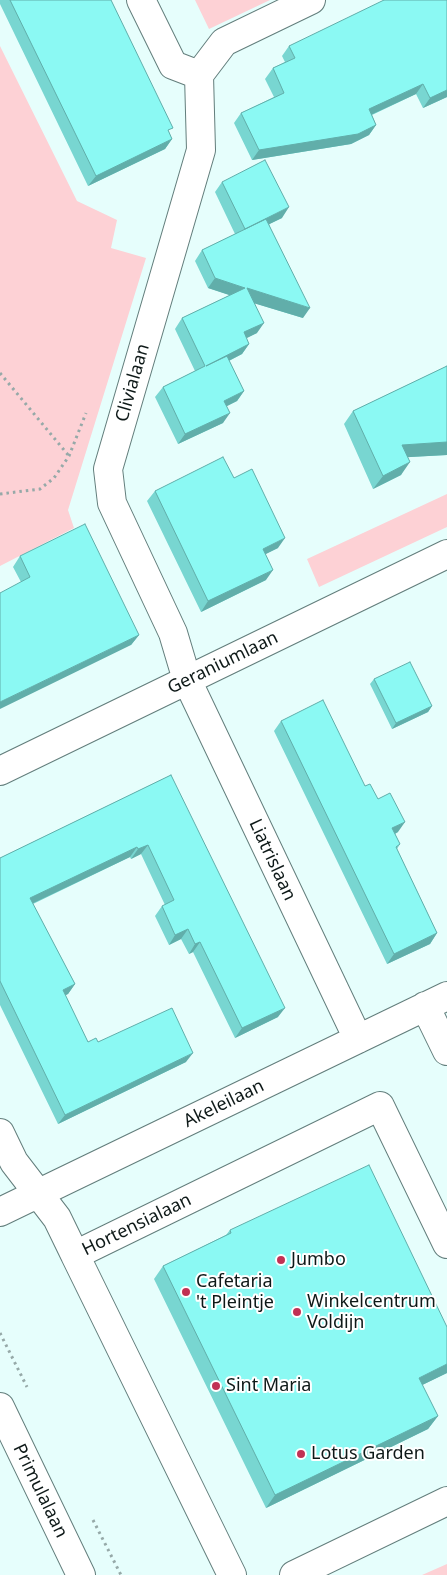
<!DOCTYPE html>
<html>
<head>
<meta charset="utf-8">
<style>
	body { margin:0 }
	canvas { display:block; background:#e6fefc }
</style>
</head>
<body>
<canvas width="447" height="1575"></canvas>
<script>
const ctx = document.querySelector('canvas').getContext('2d');
ctx.lineJoin = 'round';
function fillPath(path, color) {
  ctx.fillStyle = color;
  ctx.fill(path, 'evenodd');
}
function poly(rows) {
  const path = new Path2D();
  for (const r of rows) {
    path.moveTo(r[0], r[1]);
    for (let i = 2; i < r.length; i += 2) path.lineTo(r[i], r[i + 1]);
  }
  return path;
}
function strokePath(path, color, width, dash) {
  ctx.strokeStyle = color;
  ctx.lineWidth = width;
  ctx.lineCap = dash ? 'butt' : 'round';
  ctx.setLineDash(dash || []);
  ctx.stroke(path);
}
function drawText(font, color, halo, rows, align = 'center') {
  ctx.font = font + ' "Noto Sans",sans-serif';
  ctx.lineWidth = 4;
  ctx.setLineDash([]);
  ctx.textBaseline = 'middle';
  ctx.strokeStyle = halo;
  ctx.fillStyle = color;
  for (const [text, x, y, turn = 0] of rows) {
    ctx.save();
    ctx.translate(x, y);
    ctx.rotate((+turn || 0) * Math.PI / 180);
    ctx.textAlign = isNaN(turn) ? turn : align;
    if (halo) ctx.strokeText(text, 0, 0);
    ctx.fillText(text, 0, 0);
    ctx.restore();
  }
}
const green = poly([
	[195,0,270,0,209,29],
	[0,46,77,201,117,220,111,248,146,258,68,510,74,528,0,566],
	[447,494,447,527,319,587,307,559],
	[447,1564,447,1575,422,1575]
]);
const path = poly([
	[0,373,69,456],
	[0,494,40,489,54,478,69,456,86,413],
	[0,1333,27,1387],
	[93,1520,121,1575]
]);
const minor = poly([
	[141,0,173,65,199,75,201,150,108,469,112,503,173,633,187,680,358,1039],
	[199,75,224,42,311,0],
	[0,771,447,554],
	[425,1006,447,1051],
	[0,1133,14,1162,57,1218,75,1255],
	[0,1212,447,996],
	[0,1407,81,1575],
	[232,1575,75,1255,380,1106,447,1244],
	[294,1575,447,1501]
]);
const wall = poly([
	[0,0,111,0,172,139,165,149,88,186,0,4],
	[447,0,447,97,423,108,416,94,372,115,376,125,369,135,351,144,252,160,234,123,241,113,274,97,265,79,273,68,285,62,282,56,289,46],
	[222,182,282,218,269,224,303,318,254,303,257,333,246,338,249,344,242,354,229,361,244,391,237,401,227,406,223,423,178,444,155,397,163,387,195,371,175,329,182,318,230,295,208,288,195,261,202,250,235,234,215,192],
	[447,366,447,455,408,457,401,475,373,489,344,424,353,411],
	[234,478,278,548,265,554,266,580,201,612,147,501,155,491],
	[20,556,139,635,131,645,21,582,13,567],
	[374,679,432,706,428,712,392,729,370,684],
	[281,721,365,786,378,799,398,832,395,834,400,844,397,849,437,933,430,944,387,964,274,731],
	[171,775,278,1017,235,1038,193,952,189,954,181,939,169,945,155,916,162,906,165,905,141,854,131,859,130,857,33,904,75,984,68,994,65,995,88,1042,98,1042,186,1062,58,1124,0,1005,0,858],
	[230,1230,447,1327,447,1373,422,1385,438,1416,428,1429,266,1508,154,1279,163,1266,226,1235]
]);
const shadedWall = poly([
	[423,84,416,94,362,119,369,109],
	[447,90,447,97,423,108,430,98],
	[376,125,369,135,351,144,252,160,259,150],
	[172,139,165,149,88,186,96,176],
	[289,207,282,218,237,240,245,229],
	[215,278,245,288,238,298,208,288],
	[247,288,310,308,303,318,240,299],
	[264,323,257,333,237,343,244,332],
	[249,344,242,354,199,376,206,366],
	[244,391,237,401,217,411,224,401],
	[230,413,223,423,178,444,185,434],
	[447,442,447,455,393,458,402,445],
	[410,462,401,475,373,489,383,476],
	[285,538,278,548,256,559,263,549],
	[273,570,266,580,201,612,208,601],
	[139,635,131,645,0,709,0,702],
	[432,706,428,712,392,729,396,723],
	[405,822,398,832,385,839,392,828],
	[148,845,141,854,131,859,138,849],
	[137,847,130,857,23,908,30,898],
	[188,929,181,939,169,945,175,935],
	[437,933,430,944,387,964,394,954],
	[200,942,193,952,189,954,195,944],
	[75,984,68,994,56,1000,63,990],
	[285,1008,278,1017,235,1038,242,1028],
	[193,1053,186,1062,58,1124,65,1115],
	[447,1364,447,1373,410,1391,419,1378],
	[438,1416,428,1429,266,1508,275,1495]
]);
const building = poly([
	[10,0,111,0,173,128,168,130,172,139,96,176,10,0],
	[384,0,447,0,447,90,430,98,423,84,369,109,376,125,358,134,259,150,241,113,284,93,273,68,295,58,289,46,384,0],
	[265,160,289,207,245,229,222,182,265,160],
	[266,219,310,308,247,288,264,323,244,332,249,344,206,366,227,356,244,391,224,401,230,413,185,434,163,387,205,366,182,318,245,288,215,278,202,250,266,219],
	[447,366,447,442,402,445,410,462,383,476,353,411,447,366],
	[223,457,234,478,252,469,285,538,263,549,273,570,208,601,155,491,223,457],
	[85,524,139,635,0,702,0,593,30,577,20,556,85,524],
	[410,662,432,706,396,723,374,679,410,662],
	[323,700,365,786,370,784,378,799,390,793,405,822,392,828,400,844,396,847,437,933,394,954,281,721,323,700],
	[171,775,285,1008,242,1028,200,942,195,944,188,929,175,935,162,906,174,900,148,845,138,849,137,847,30,898,75,984,63,990,88,1042,96,1038,98,1042,172,1008,193,1053,65,1115,0,981,0,858,171,775],
	[369,1165,447,1327,447,1364,419,1378,438,1416,275,1495,163,1266,231,1233,230,1230,369,1165]
]);
const markers = [
	[281,1260,5,"#c13154"],
	[186,1292,5,"#c13154"],
	[297,1312,5,"#c13154"],
	[216,1386,5,"#c13154"],
	[301,1454,5,"#c13154"]
];
const streetNames = [
	["Clivialaan",133,383,-74],
	["Geraniumlaan",223,663,-26],
	["Liatrislaan",272,860,65],
	["Akeleilaan",224,1104,-26],
	["Hortensialaan",137,1225,-26],
	["Primulalaan",40,1491,64]
];
const poiNames = [
	["Jumbo",291,1260],
	["Cafetaria",196,1282],
	["'t Pleintje",196,1303],
	["Winkelcentrum",307,1302],
	["Voldijn",307,1323],
	["Sint Maria",226,1386],
	["Lotus Garden",311,1454]
];
fillPath(green, '#fdd1d5');
strokePath(minor, '#637e7c', 30);
strokePath(path, '#96a9a8', 3, [2.5, 4]);
strokePath(minor, '#fff', 28);
fillPath(wall, '#78d6d1');
fillPath(shadedWall, '#61aeaa');
fillPath(building, '#8bf9f3');
strokePath(building, '#61aeaa', 1);
for (const [x, y, r, color] of markers) {
  const dot = new Path2D();
  dot.arc(x, y, r, 0, 2 * Math.PI);
  ctx.fillStyle = color;
  ctx.fill(dot);
  strokePath(dot, '#fff', 2);
}
drawText('18px', '#0e1918', '#fff', streetNames);
drawText('18px', '#0e1918', '#fff', poiNames, 'left');
</script>
</body>
</html>
